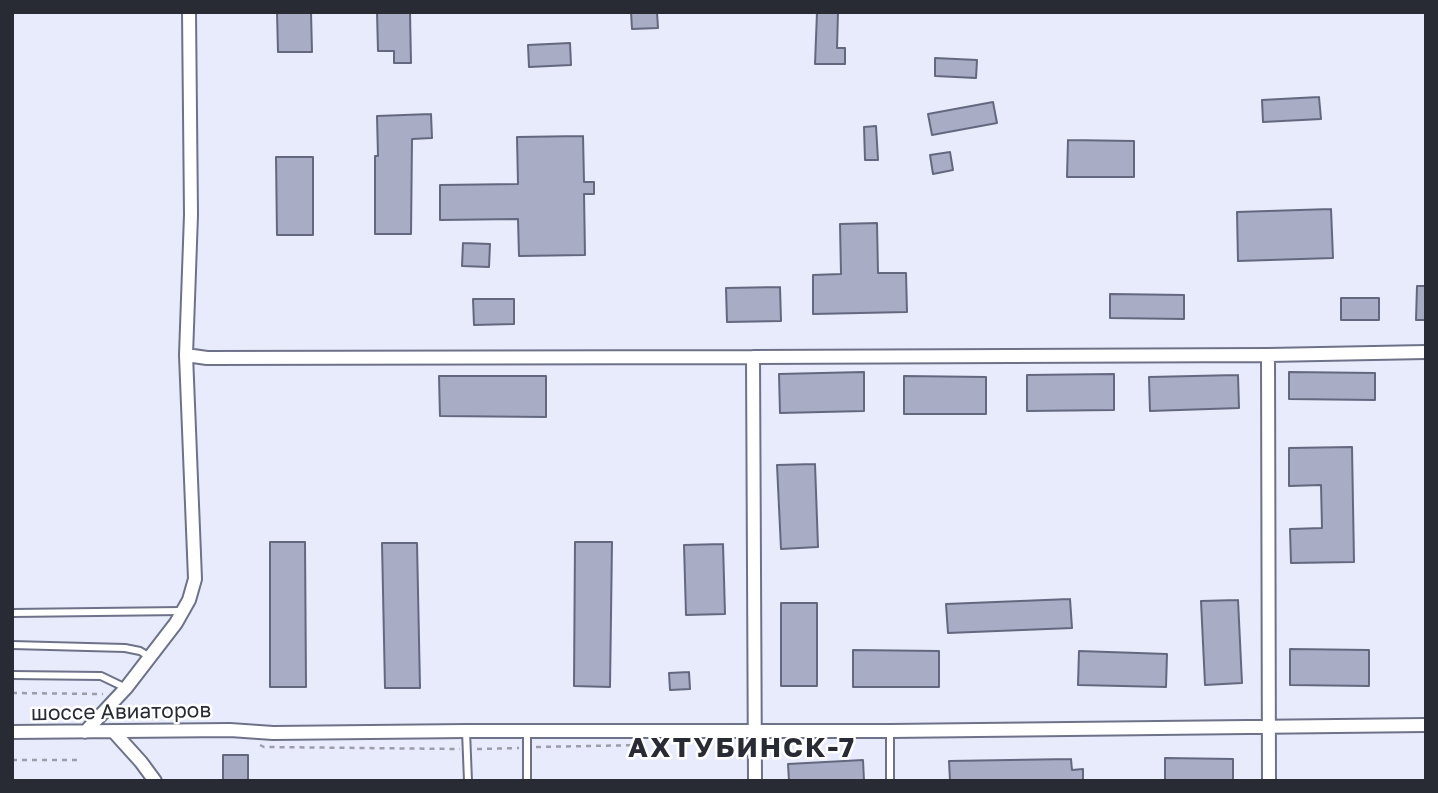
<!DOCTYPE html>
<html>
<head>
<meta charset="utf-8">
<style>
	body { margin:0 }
	#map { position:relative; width:1438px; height:793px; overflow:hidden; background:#e8ebfb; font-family:"Golos Text",sans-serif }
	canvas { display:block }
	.frame { position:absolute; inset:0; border:14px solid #292b34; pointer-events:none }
</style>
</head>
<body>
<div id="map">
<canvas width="1438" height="793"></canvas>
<div class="frame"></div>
</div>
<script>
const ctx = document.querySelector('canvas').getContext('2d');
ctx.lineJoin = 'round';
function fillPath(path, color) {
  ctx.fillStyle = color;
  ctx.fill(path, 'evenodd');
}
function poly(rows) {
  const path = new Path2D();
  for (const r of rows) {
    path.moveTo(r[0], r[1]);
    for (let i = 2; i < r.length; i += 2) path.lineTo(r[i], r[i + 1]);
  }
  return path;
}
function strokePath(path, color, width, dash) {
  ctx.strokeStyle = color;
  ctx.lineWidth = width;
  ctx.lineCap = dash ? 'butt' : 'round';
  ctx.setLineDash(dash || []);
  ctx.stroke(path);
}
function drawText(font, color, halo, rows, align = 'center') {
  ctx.font = font + ' "Golos Text",sans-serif';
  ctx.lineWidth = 5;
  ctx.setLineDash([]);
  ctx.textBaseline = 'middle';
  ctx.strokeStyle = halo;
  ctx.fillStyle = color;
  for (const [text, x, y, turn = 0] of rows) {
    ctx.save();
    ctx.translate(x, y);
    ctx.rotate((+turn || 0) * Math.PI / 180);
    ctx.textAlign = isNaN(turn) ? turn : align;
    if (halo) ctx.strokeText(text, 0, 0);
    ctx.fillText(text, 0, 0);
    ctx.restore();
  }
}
const building = poly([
	[277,12,311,12,312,52,278,52,277,12],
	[377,12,410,12,411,63,394,63,394,51,378,51,377,12],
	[631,12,657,12,658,28,632,29,631,12],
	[817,12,838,12,837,48,845,48,845,64,815,64,817,12],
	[570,43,571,65,529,67,528,45,570,43],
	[935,58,977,60,976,78,935,76,935,58],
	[1319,97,1321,119,1263,122,1262,100,1319,97],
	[993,102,997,123,932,135,928,114,993,102],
	[431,114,432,138,412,139,411,234,375,234,375,156,378,156,377,116,431,114],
	[876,126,878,160,865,160,864,127,876,126],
	[583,136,584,182,594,182,594,194,584,194,585,255,519,256,518,219,440,220,440,185,518,184,517,137,583,136],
	[1068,140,1134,141,1134,177,1067,177,1068,140],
	[950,152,953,170,933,174,930,155,950,152],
	[276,157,313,157,313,235,277,235,276,157],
	[1331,209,1333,258,1238,261,1237,212,1331,209],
	[877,223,878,273,906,273,907,312,813,314,813,275,841,274,840,224,877,223],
	[463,243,490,244,489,267,462,266,463,243],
	[1417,286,1426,286,1426,320,1416,320,1417,286],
	[780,287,781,321,727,322,726,288,780,287],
	[1110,294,1184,295,1184,319,1110,318,1110,294],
	[1341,298,1379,298,1379,320,1341,320,1341,298],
	[473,299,514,299,514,324,474,325,473,299],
	[864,372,864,411,780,413,779,374,864,372],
	[1289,372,1375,373,1375,400,1289,399,1289,372],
	[1114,374,1114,410,1027,411,1027,375,1114,374],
	[1238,375,1239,408,1150,411,1149,377,1238,375],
	[439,376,546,376,546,417,440,416,439,376],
	[904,376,986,377,986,414,904,414,904,376],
	[1352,447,1354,562,1291,563,1290,529,1322,528,1321,485,1289,486,1289,448,1352,447],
	[815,464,818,547,781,549,777,465,815,464],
	[270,542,305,542,306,687,270,687,270,542],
	[575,542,612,542,610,687,574,686,575,542],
	[382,543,417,543,420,688,385,688,382,543],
	[723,544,725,614,686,615,684,545,723,544],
	[1070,599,1072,628,948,633,946,604,1070,599],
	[1238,600,1242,683,1205,685,1201,601,1238,600],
	[781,603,817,603,817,686,781,686,781,603],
	[1290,649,1369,650,1369,686,1290,685,1290,649],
	[853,650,939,651,939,687,853,687,853,650],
	[1079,651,1167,654,1166,687,1078,685,1079,651],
	[689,672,690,689,670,690,669,673,689,672],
	[223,755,248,755,248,781,223,781,223,755],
	[1165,758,1233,759,1233,781,1165,781,1165,758],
	[1071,759,1072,770,1083,769,1083,781,950,781,949,761,1071,759],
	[863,760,864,781,789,781,788,764,863,760]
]);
const path = poly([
	[12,693,103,694],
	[722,743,743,761],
	[260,745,264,747,460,749],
	[536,747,642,745],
	[477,749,519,748],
	[12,760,77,760]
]);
const service = poly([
	[12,613,182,611],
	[12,645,125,648,140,651,150,657],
	[12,675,101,676,126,688],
	[466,731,468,781],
	[527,781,527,731],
	[890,781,890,731]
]);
const minor = poly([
	[186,355,207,358,753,357,1268,355,1426,352],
	[1268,355,1269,781],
	[753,357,755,781],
	[113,731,141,762,155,781],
	[12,732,230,730,273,733,466,731,890,731,1426,725],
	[85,732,126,688,176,623,189,600,195,579,186,355,191,215,189,12]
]);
const streetNames = [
	["шоссе Авиаторов",121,712,-1]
];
const districtNames = [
	["АХТУБИНСК-7",742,748]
];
fillPath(building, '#a8acc5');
strokePath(building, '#64687f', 2);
strokePath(service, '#6e7289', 10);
strokePath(minor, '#6e7289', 16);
strokePath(path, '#9b9daa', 2.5, [5, 5]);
strokePath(service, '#fff', 6);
strokePath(minor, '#fff', 12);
drawText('21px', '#292b34', '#fff', streetNames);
ctx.letterSpacing = '2px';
drawText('bold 28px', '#292b34', '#fff', districtNames);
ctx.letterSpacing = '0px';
</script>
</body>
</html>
